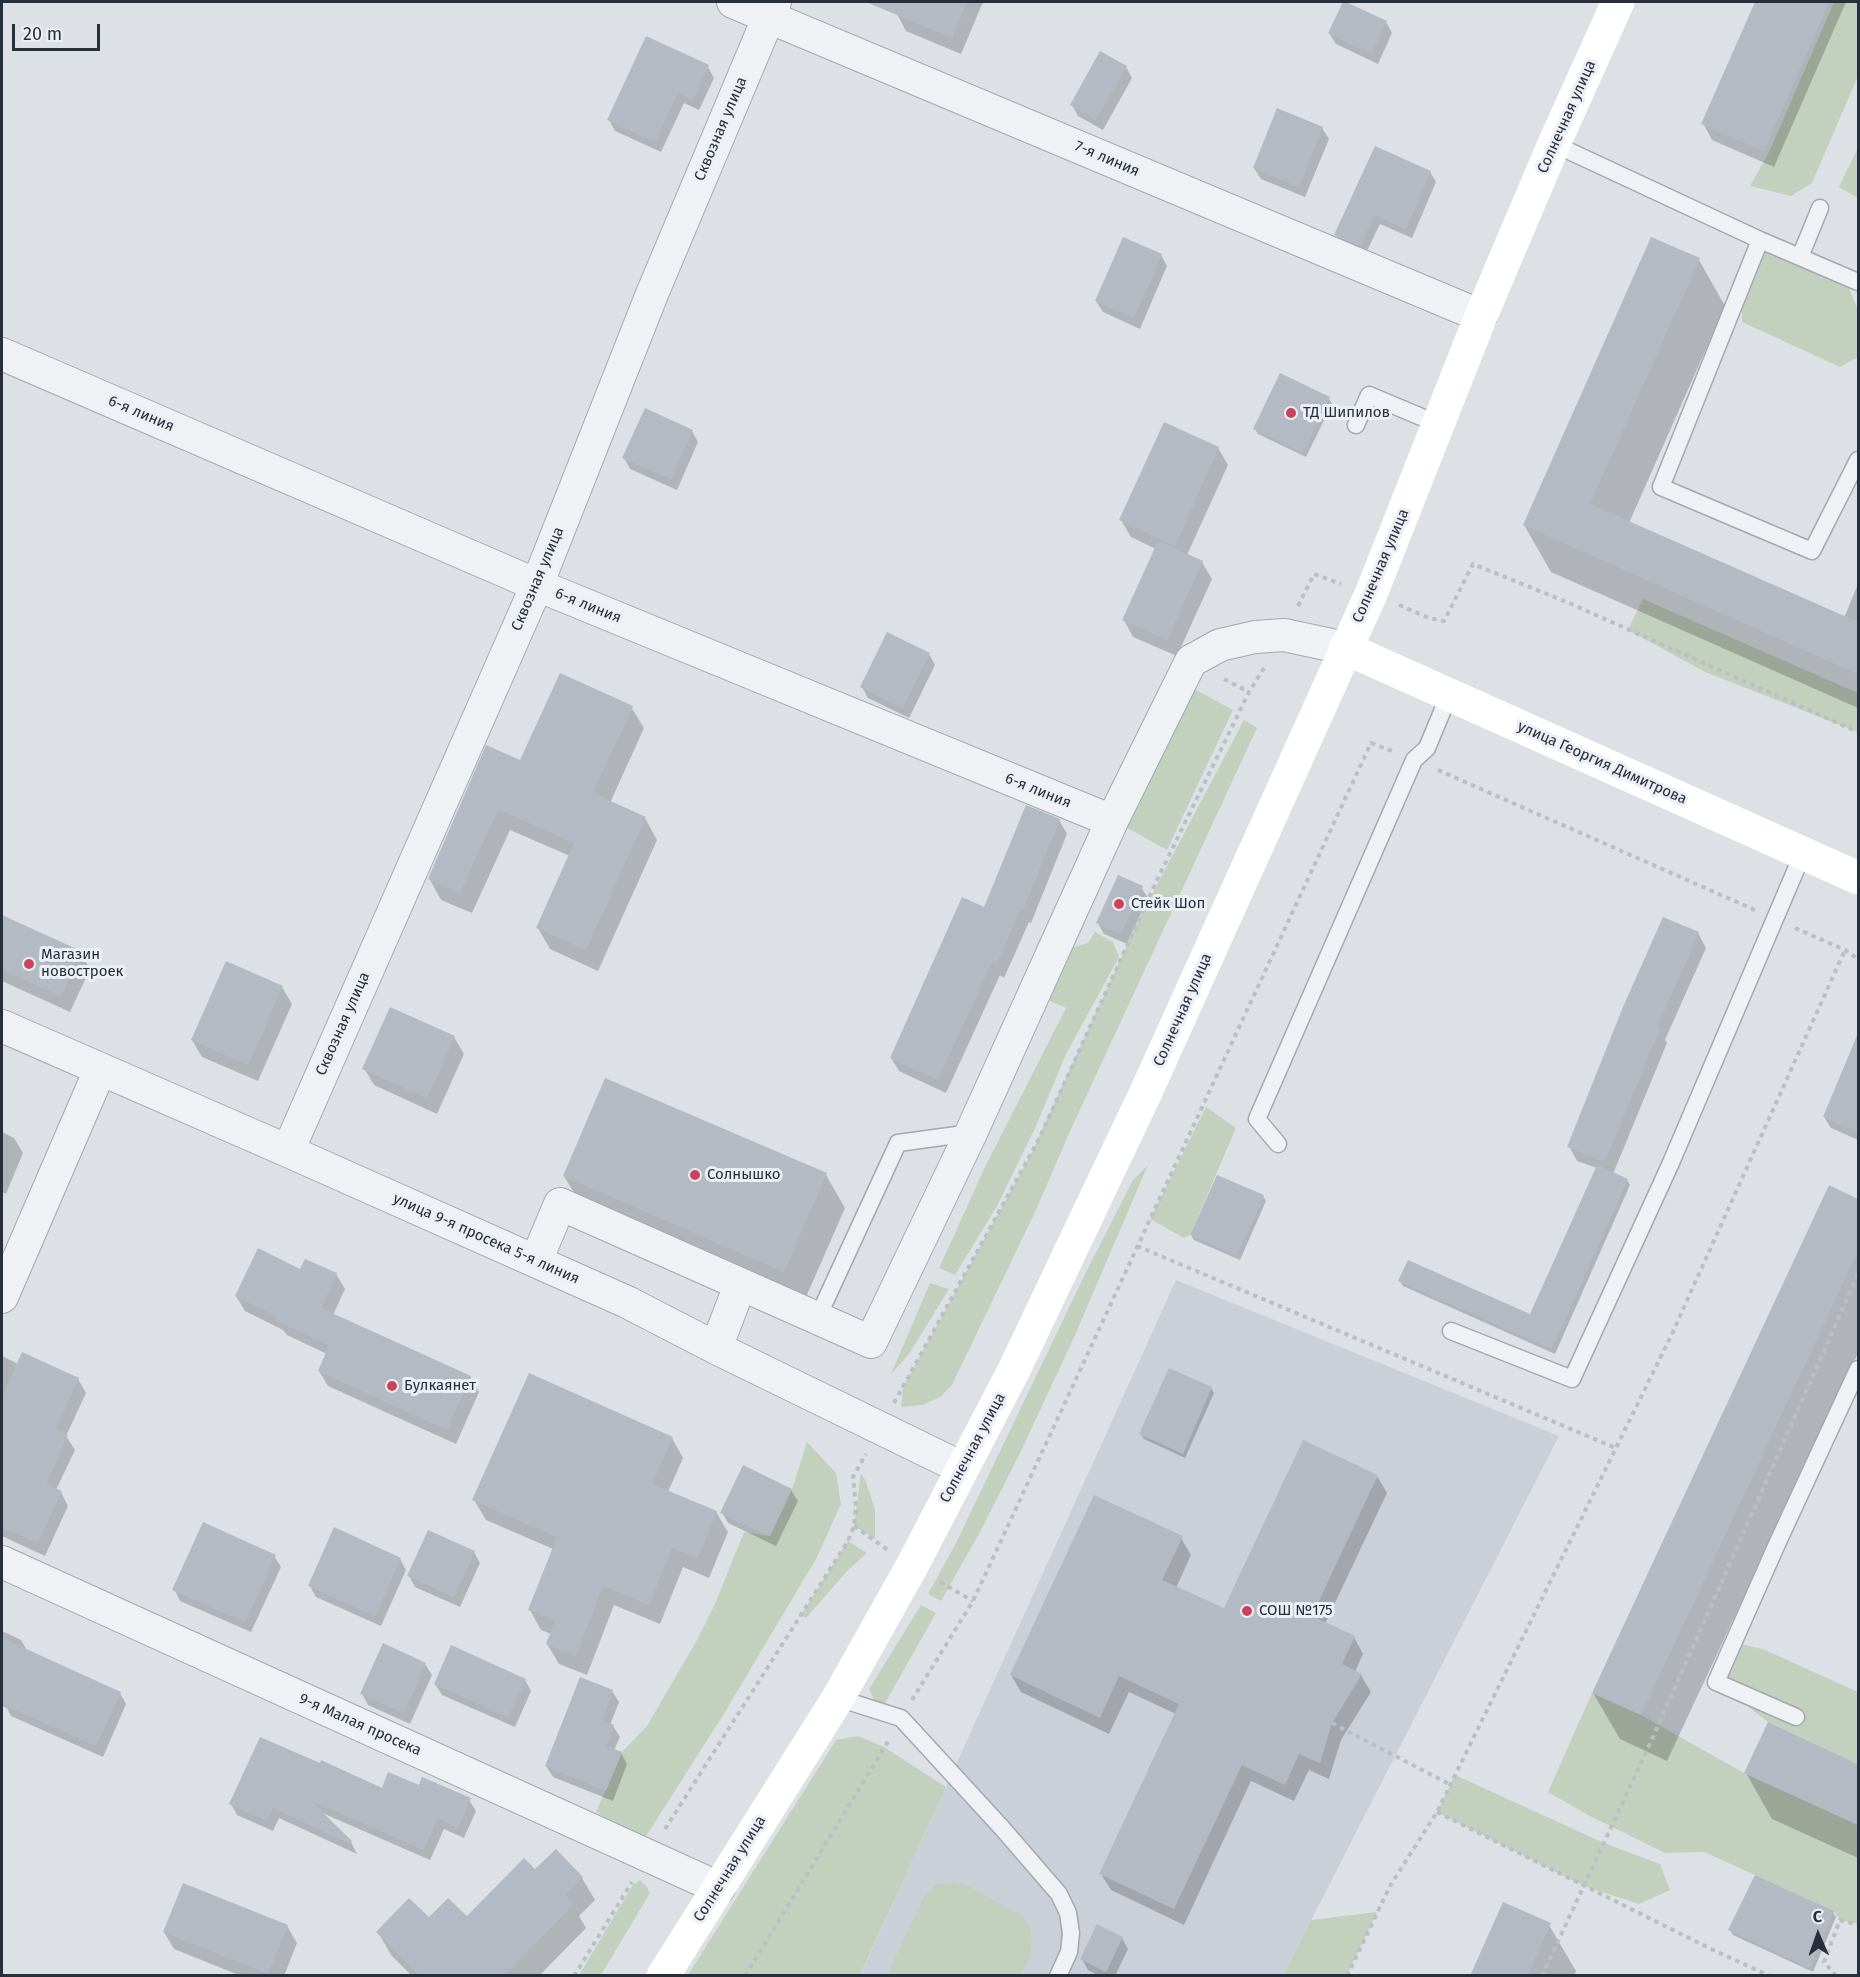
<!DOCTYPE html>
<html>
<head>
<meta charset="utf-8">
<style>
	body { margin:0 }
	#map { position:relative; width:1860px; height:1977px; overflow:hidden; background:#dde1e6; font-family:"Fira Sans",sans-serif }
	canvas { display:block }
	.frame { position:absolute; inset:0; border:3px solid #272f3c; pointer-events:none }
	.north { position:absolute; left:1788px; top:1905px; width:60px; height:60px; -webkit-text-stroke:4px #ecf0f4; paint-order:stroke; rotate:358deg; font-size:16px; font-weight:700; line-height:24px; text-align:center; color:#272f3c }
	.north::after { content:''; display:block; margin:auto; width:21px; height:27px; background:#272f3c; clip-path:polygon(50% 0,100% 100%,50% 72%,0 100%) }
	.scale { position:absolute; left:12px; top:24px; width:88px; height:27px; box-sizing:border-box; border:3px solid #272f3c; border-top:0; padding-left:8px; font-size:18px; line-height:21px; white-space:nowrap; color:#272f3c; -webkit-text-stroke:4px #ecf0f4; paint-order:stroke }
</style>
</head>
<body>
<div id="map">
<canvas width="1860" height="1977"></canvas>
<div class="frame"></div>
<div class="north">С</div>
<div class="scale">20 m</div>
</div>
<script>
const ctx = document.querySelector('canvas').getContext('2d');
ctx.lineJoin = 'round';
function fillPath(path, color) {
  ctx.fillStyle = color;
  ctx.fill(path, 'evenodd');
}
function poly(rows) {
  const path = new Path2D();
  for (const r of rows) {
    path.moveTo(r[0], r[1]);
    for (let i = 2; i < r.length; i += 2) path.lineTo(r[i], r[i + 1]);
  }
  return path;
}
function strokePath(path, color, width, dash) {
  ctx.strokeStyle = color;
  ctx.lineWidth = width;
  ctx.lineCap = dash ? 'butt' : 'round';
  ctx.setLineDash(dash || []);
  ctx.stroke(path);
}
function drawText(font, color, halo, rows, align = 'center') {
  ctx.font = font + ' "Fira Sans",sans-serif';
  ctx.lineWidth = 6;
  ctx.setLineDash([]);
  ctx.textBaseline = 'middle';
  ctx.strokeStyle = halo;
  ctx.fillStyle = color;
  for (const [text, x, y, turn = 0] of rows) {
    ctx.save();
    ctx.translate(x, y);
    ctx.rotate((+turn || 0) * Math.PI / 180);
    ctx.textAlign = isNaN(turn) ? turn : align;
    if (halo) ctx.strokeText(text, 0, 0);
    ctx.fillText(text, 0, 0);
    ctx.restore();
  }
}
const built = poly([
	[1176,1280,1559,1436,1283,1975,860,1976]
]);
const green = poly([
	[1834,2,1858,2,1858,76,1812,183,1791,196,1750,186,1770,150],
	[1858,148,1858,198,1839,187],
	[1760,240,1844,276,1858,310,1858,357,1840,367,1742,322,1742,285],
	[1643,599,1858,693,1858,732,1705,672,1628,630],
	[1187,685,1233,710,1167,850,1124,826],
	[1244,720,1257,728,1071,1129,1036,1210,963,1362,952,1385,940,1397,923,1405,901,1407,903,1387,1031,1154,1140,917],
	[1095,932,1113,942,1119,957,1066,1054,1036,1126,997,1206,955,1275,939,1268,986,1165,1066,1008,1046,999,1070,948,1088,943],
	[1206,1107,1236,1128,1190,1235,1184,1238,1150,1219],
	[1148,1165,1075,1335,1021,1451,980,1532,941,1601,928,1594,955,1545,1087,1270,1133,1180],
	[930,1283,949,1289,909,1354,891,1374],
	[807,1442,836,1473,841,1504,816,1559,725,1712,643,1841,596,1812,622,1752,647,1726,697,1640,715,1604,744,1532,770,1536,792,1489],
	[861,1473,866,1482,875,1510,875,1539,854,1526],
	[848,1541,867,1553,848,1570,806,1618,801,1615],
	[921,1605,936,1613,880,1712,869,1689],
	[1734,1642,1765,1650,1858,1692,1858,1764,1768,1722,1716,1682],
	[1592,1693,1641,1715,1744,1773,1858,1825,1858,1924,1840,1920,1834,1911,1704,1852,1665,1853,1588,1815,1548,1792],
	[858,1736,884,1747,946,1787,860,1975,688,1975,836,1740],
	[1455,1775,1604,1843,1660,1864,1670,1890,1639,1904,1584,1886,1437,1812],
	[640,1880,647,1887,650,1893,601,1975,579,1975,633,1885],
	[954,1882,968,1886,1023,1916,1030,1927,1032,1942,1030,1957,1021,1975,887,1975,925,1895,937,1884],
	[1377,1912,1347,1975,1283,1975,1311,1920]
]);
const shadow = poly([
	[902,2,983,2,961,54,906,31,897,14],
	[1756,2,1846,2,1774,167,1712,140,1703,123],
	[1386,22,1392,33,1378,64,1336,44,1329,33],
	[708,67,714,78,699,110,684,103,661,152,615,131,609,120],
	[1126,67,1132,78,1103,130,1078,116,1072,105],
	[1322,128,1329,139,1305,197,1261,179,1254,168],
	[1430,172,1436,182,1412,238,1380,224,1365,255,1342,245,1336,235],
	[1161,255,1167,266,1140,329,1103,312,1096,301],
	[1699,260,1725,306,1629,523,1844,618,1858,584,1858,708,1551,572,1524,525],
	[1329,399,1332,404,1306,457,1258,434,1255,429],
	[692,431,698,442,677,490,630,469,624,458],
	[1218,448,1228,465,1187,555,1202,562,1212,579,1177,656,1133,637,1124,620,1156,549,1131,537,1121,520],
	[929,654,935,665,909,718,868,698,862,687],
	[631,707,644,728,610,803,645,818,657,840,598,971,550,949,538,928,570,856,510,830,472,913,441,900,429,878,521,762],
	[1027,807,1059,820,1067,834,1031,923,1029,922,1004,978,1000,975,946,1093,899,1071,891,1058,985,909],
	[1141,887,1148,898,1127,944,1104,934,1098,923],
	[8,920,80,952,90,969,70,1012,2,981,2,933],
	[1698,933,1706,948,1665,1040,1667,1043,1613,1174,1627,1180,1630,1185,1555,1354,1403,1286,1400,1281,1531,1316,1597,1168,1577,1161,1569,1146],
	[282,987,292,1004,258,1081,202,1057,192,1040],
	[454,1037,464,1054,437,1114,374,1085,364,1068],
	[1858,1037,1858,1140,1831,1128,1824,1117],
	[2,1132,14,1138,23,1153,6,1194,2,1192],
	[826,1175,845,1208,803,1304,584,1209,564,1176],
	[1830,1187,1858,1201,1858,1353,1667,1761,1620,1739,1593,1693],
	[1263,1196,1266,1201,1240,1260,1194,1240,1191,1235],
	[301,1271,336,1274,345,1289,333,1315,470,1377,479,1392,456,1444,328,1386,319,1371,327,1354,287,1335,283,1330,245,1311,236,1296],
	[2,1356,18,1364,78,1379,86,1393,66,1436,75,1450,56,1490,61,1492,68,1506,45,1556,2,1536,2,1423,4,1417,2,1415],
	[1211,1388,1214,1393,1185,1458,1144,1439,1141,1434],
	[672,1438,683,1458,668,1492,716,1512,728,1532,709,1578,683,1567,660,1624,614,1605,587,1675,559,1664,547,1644,551,1634,541,1630,530,1610,553,1549,486,1520,474,1500],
	[1377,1476,1387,1493,1325,1624,1354,1637,1363,1654,1355,1672,1361,1675,1371,1692,1341,1740,1329,1779,1309,1770,1294,1801,1251,1781,1184,1925,1111,1890,1101,1874,1176,1714,1129,1692,1109,1734,1021,1692,1011,1675,1181,1538,1191,1555,1176,1588,1225,1610],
	[791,1490,798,1501,776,1546,728,1523,722,1512],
	[474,1552,480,1563,460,1607,415,1587,409,1576],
	[274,1556,281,1567,251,1632,180,1601,174,1589],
	[400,1559,406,1570,381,1626,316,1597,310,1586],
	[2,1631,21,1640,28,1652,120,1693,126,1704,103,1757,11,1716,7,1708,2,1706],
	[425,1664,432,1675,410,1724,368,1705,362,1694],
	[525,1680,531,1691,515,1727,442,1695,435,1684],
	[612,1691,619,1702,610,1725,613,1726,620,1737,614,1750,621,1753,627,1764,613,1801,553,1777,546,1766],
	[1768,1724,1858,1765,1858,1858,1772,1819,1746,1773],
	[419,1787,469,1800,476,1811,464,1838,444,1829,430,1860,320,1812,351,1842,357,1854,279,1818,273,1831,237,1815,231,1804],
	[535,1871,582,1878,595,1900,579,1916,586,1928,539,1976,412,1976,391,1955,378,1932,429,1920,467,1918],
	[1833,1912,1836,1917,1813,1972,1733,1935,1730,1930],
	[1549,1925,1576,1971,1574,1976,1471,1976],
	[287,1926,297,1943,284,1976,241,1976,174,1949,164,1932],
	[1122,1938,1128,1949,1115,1976,1099,1976,1088,1970,1082,1959]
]);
const building = poly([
	[866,2,967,2,952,38],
	[1343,2,1346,2,1387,21,1371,54,1328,33],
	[1755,2,1829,2,1764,151,1701,124],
	[646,36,709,65,693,100,678,93,655,142,607,120],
	[1100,51,1127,66,1096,120,1070,105],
	[1277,108,1323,127,1299,187,1253,168],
	[1375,146,1431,171,1406,229,1374,215,1360,246,1334,235],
	[1123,237,1162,254,1134,318,1095,301],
	[1651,237,1700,258,1590,504,1858,622,1858,674,1523,525],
	[1280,373,1330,397,1303,453,1253,429],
	[645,408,693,430,671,479,622,458],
	[1164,422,1219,447,1175,546,1119,520],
	[1158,541,1203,561,1167,640,1122,620],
	[887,632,930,653,903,708,860,687],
	[560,673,633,706,593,793,646,817,586,950,536,928,574,843,498,809,460,893,428,879,486,745,520,760],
	[1026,805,1060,819,1023,910,1021,909,996,965,992,962,938,1080,890,1058,962,897,984,907],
	[1118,875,1143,886,1121,934,1096,923],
	[2,915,81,951,61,996,2,970],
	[1663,917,1699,932,1657,1027,1660,1028,1605,1162,1567,1147,1623,1007],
	[226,961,283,986,248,1065,191,1040],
	[390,1007,455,1036,427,1098,362,1069],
	[1858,1033,1858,1132,1823,1117],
	[605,1078,827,1173,784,1272,563,1176],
	[1597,1165,1628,1179,1552,1349,1398,1281,1408,1260,1530,1314],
	[1217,1175,1264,1195,1237,1256,1190,1235],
	[1829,1185,1858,1199,1858,1251,1641,1715,1592,1693],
	[258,1248,300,1269,305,1259,337,1273,321,1308,471,1376,447,1430,318,1371,329,1345,276,1321,278,1317,235,1296],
	[22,1352,79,1378,56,1429,68,1435,46,1484,62,1491,38,1543,2,1527,2,1397],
	[1169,1368,1212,1387,1183,1454,1139,1434],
	[529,1373,673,1437,652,1484,717,1511,698,1558,672,1548,649,1605,603,1586,576,1656,546,1644,555,1620,528,1610,557,1537,472,1500],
	[1303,1440,1378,1475,1312,1616,1355,1636,1342,1664,1362,1674,1332,1723,1320,1763,1299,1754,1285,1785,1242,1765,1174,1909,1099,1874,1179,1704,1119,1676,1100,1718,1010,1675,1094,1495,1183,1536,1162,1580,1224,1608],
	[743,1465,792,1489,770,1536,720,1513],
	[203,1522,276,1555,245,1622,172,1590],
	[334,1527,401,1558,375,1616,308,1586],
	[428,1530,475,1551,454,1597,407,1576],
	[2,1638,121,1692,96,1746,2,1704],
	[383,1643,426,1663,404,1713,360,1694],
	[451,1645,526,1679,508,1717,434,1684],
	[580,1677,613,1690,602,1720,614,1725,606,1746,622,1752,606,1791,545,1766],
	[1768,1722,1858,1764,1858,1825,1744,1773],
	[260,1737,320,1763,321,1760,382,1788,388,1772,419,1785,422,1777,471,1798,458,1828,437,1818,424,1850,310,1800,352,1841,350,1844,273,1808,267,1821,229,1804],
	[556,1849,583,1877,565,1895,574,1904,504,1976,420,1976,376,1932,409,1898,429,1917,448,1898,467,1916,524,1858,535,1869],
	[1755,1875,1834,1911,1810,1968,1728,1930],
	[183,1883,288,1925,268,1974,163,1932],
	[1503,1902,1551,1923,1527,1976,1470,1976],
	[1097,1924,1123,1937,1106,1972,1080,1959]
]);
const path = poly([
	[1399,605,1429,618,1444,621,1473,564,1569,603,1858,732],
	[1298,606,1314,574,1341,584],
	[1224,679,1249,692],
	[1438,770,1755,910],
	[1795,928,1845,950,1858,959],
	[1137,1246,1616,1448],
	[894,1403,1039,1139,1156,882,1249,692,1264,668],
	[854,1526,888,1550],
	[940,1582,973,1601],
	[912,1700,973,1601,1371,743,1392,751],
	[1332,1723,1451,1785],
	[1437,1812,1711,1949,1770,1976],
	[665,1829,848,1541,854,1526,856,1507,853,1477,866,1454],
	[574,1976,632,1882],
	[745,1976,889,1740],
	[1347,1976,1390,1886,1437,1812,1671,1336,1845,950],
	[1542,1976,1653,1737,1858,1274],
	[1836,1976,1824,1962,1840,1920,1858,1925]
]);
const lane = poly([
	[1554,144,1760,240,1858,282],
	[1760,240,1661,487,1812,551,1858,460],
	[1800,257,1820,208],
	[1356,425,1369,395,1438,424],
	[1278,1144,1257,1119,1414,760,1427,748,1449,695],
	[817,1319,898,1143,971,1133],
	[1451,1331,1572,1379,1670,1165,1803,853],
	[838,1698,901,1718,1002,1828,1059,1894,1068,1913,1071,1933,1069,1952,1058,1976],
	[1796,1717,1716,1682,1777,1544,1858,1369]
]);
const street = poly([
	[733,2,1481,316],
	[2,354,537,585,1112,821],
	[2,1026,288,1151,627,1302,716,1348,962,1468],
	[288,1151,537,585,652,294,775,2],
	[536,1261,560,1204,871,1342,971,1133,1112,821,1191,661,1220,645,1255,637,1284,635,1345,648],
	[2,1297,100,1070],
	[716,1348,740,1285],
	[2,1562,719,1888]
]);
const secondary = poly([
	[1345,648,1858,878],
	[663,1976,838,1698,912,1566,1014,1370,1146,1092,1371,594,1481,316,1554,144,1618,2]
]);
const markers = [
	[1291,413,6,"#cb425d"],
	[1119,904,6,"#cb425d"],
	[29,964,6,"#cb425d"],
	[695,1175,6,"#cb425d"],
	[392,1386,6,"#cb425d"],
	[1247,1611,6,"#cb425d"]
];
const streetNames = [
	["Солнечная улица",1567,117,-66],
	["Сквозная улица",721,129,-67],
	["7-я линия",1107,159,23],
	["6-я линия",141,414,23],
	["Солнечная улица",1381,566,-67],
	["Сквозная улица",538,579,-67],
	["6-я линия",588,606,22],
	["улица Георгия Димитрова",1602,763,24],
	["6-я линия",1038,791,22],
	["Солнечная улица",1183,1010,-66],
	["Сквозная улица",343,1024,-66],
	["улица 9-я просека 5-я линия",486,1239,24],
	["Солнечная улица",973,1448,-62],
	["9-я Малая просека",360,1725,24],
	["Солнечная улица",730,1869,-58]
];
const poiNames = [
	["ТД Шипилов",1303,413],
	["Стейк Шоп",1131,904],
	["Магазин",41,955],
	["новостроек",41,972],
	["Солнышко",707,1175],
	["Булкаянет",404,1386],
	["СОШ №175",1259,1611]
];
fillPath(built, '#cbd0d8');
fillPath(green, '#c3d0be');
fillPath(shadow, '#0003');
fillPath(building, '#b4bac3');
strokePath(lane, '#a3a8b0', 19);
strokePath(street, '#a3a8b0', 34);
strokePath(path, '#bbbfc5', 4, [4.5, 4.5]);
strokePath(lane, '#eff1f5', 16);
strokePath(street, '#eff1f5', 32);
strokePath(secondary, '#fff', 33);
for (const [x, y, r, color] of markers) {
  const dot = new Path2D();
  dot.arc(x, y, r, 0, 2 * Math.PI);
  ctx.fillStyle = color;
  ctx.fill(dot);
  strokePath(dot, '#ecf0f4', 2);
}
drawText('15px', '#272f3c', '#ecf0f4', streetNames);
drawText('15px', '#272f3c', '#ecf0f4', poiNames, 'left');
</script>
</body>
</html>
